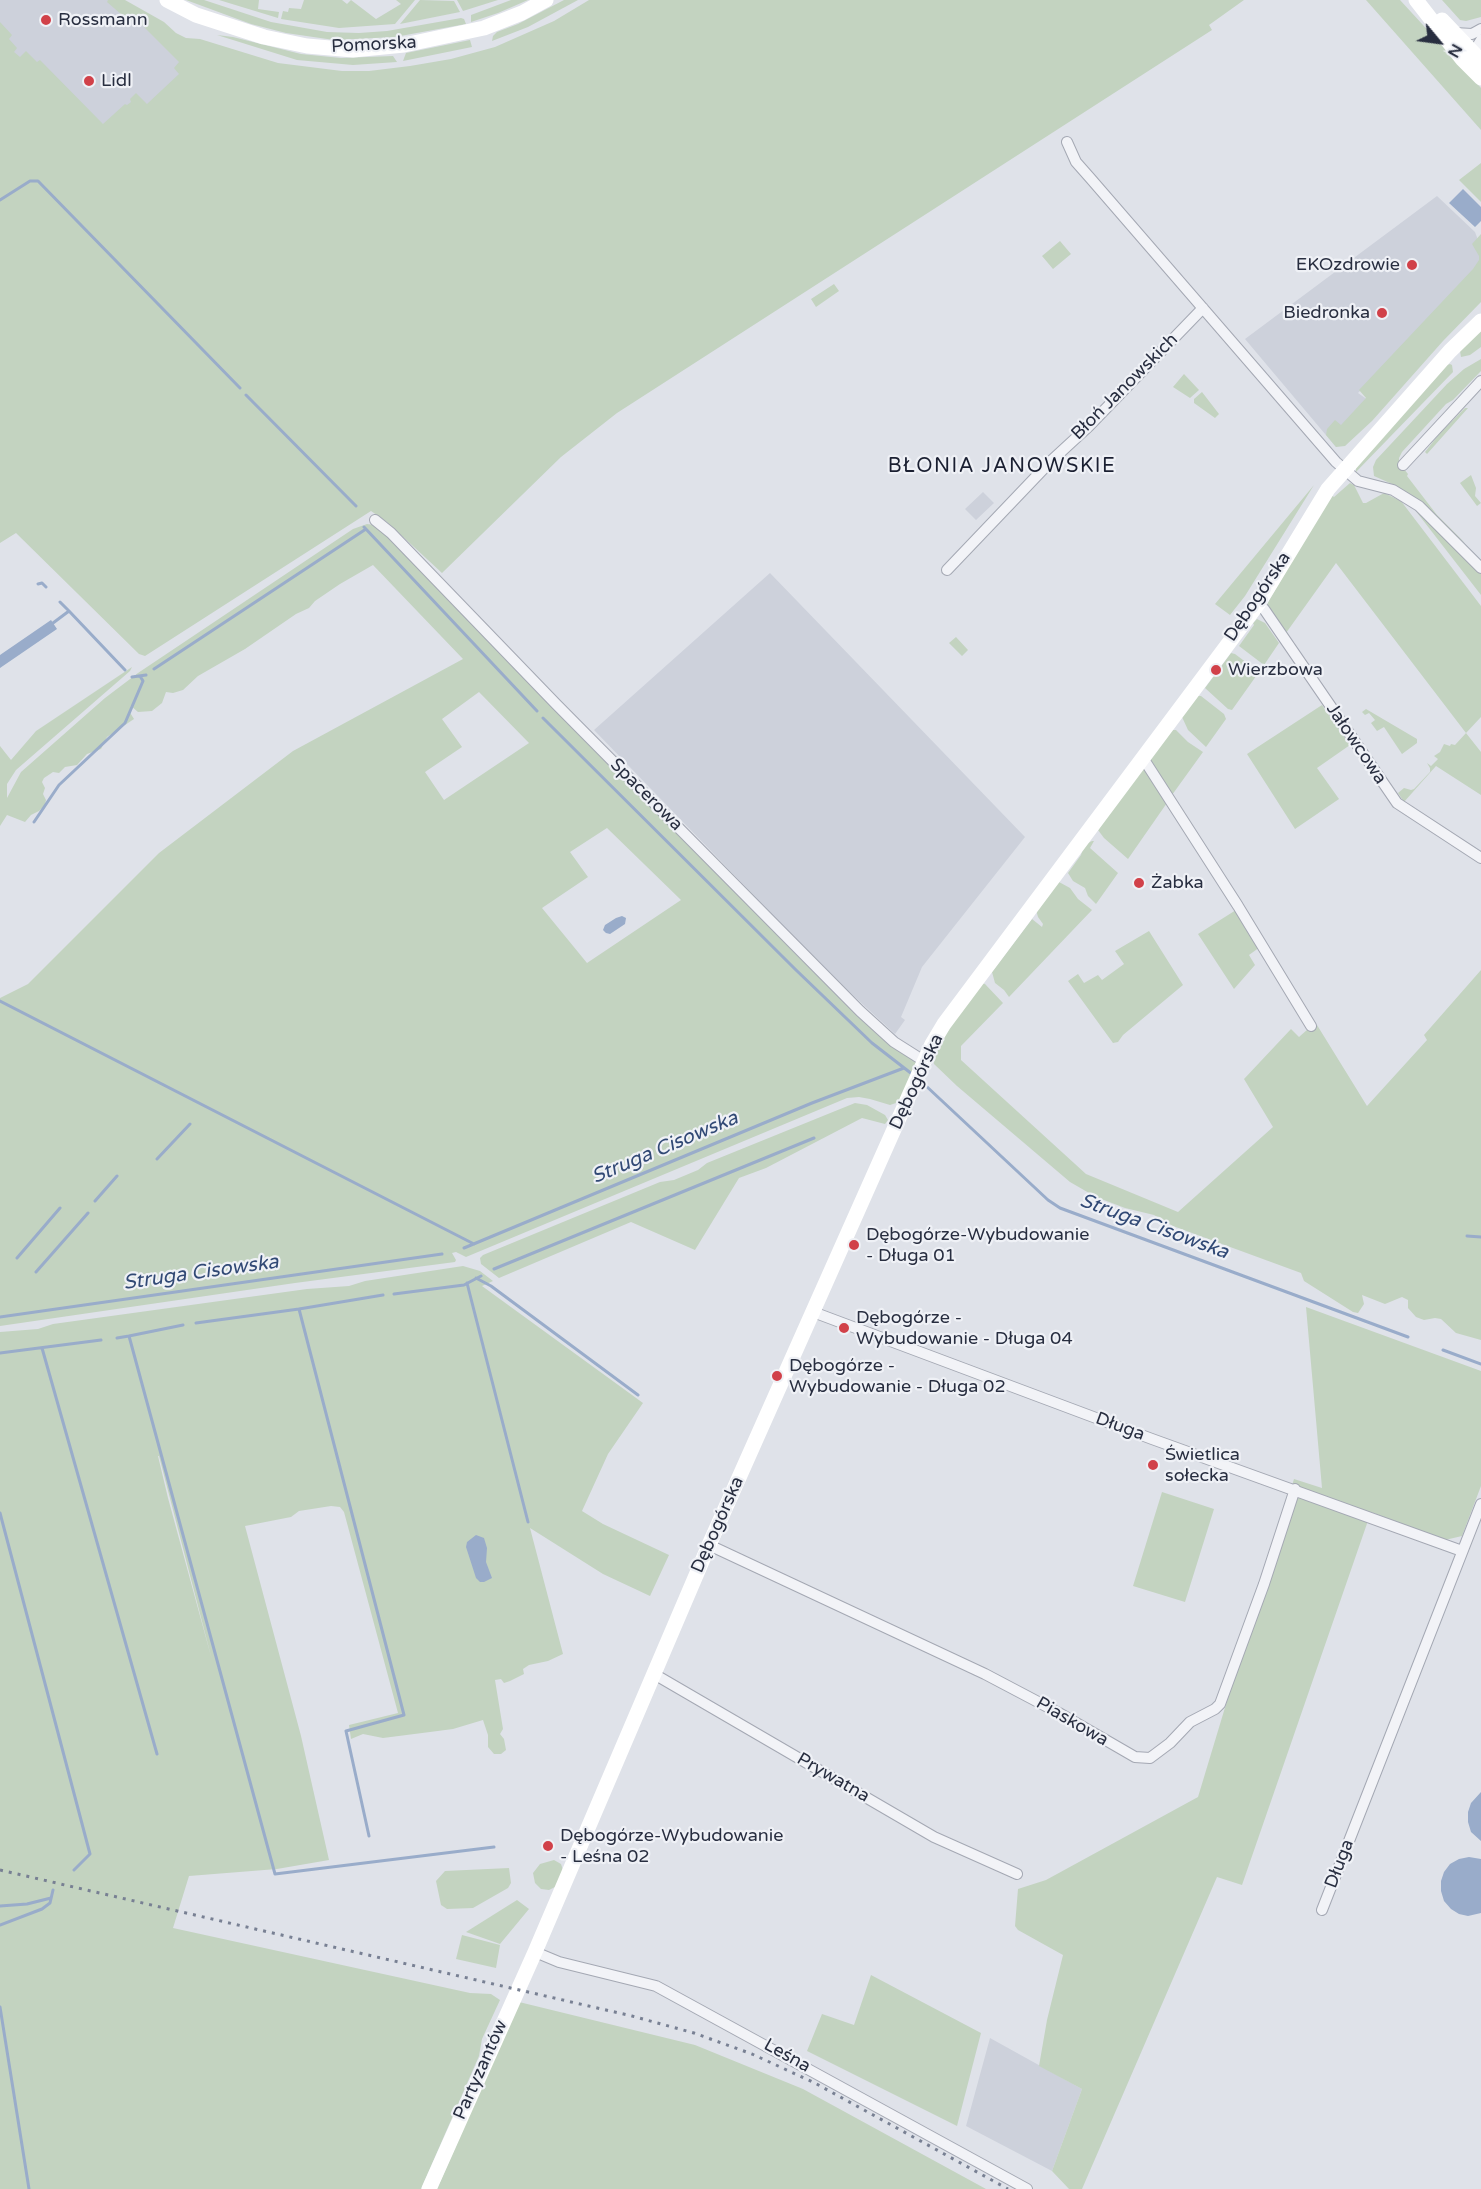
<!DOCTYPE html>
<html>
<head>
<meta charset="utf-8">
<style>
	body { margin:0 }
	#map { position:relative; width:1481px; height:2189px; overflow:hidden; background:#dfe2e9; font-family:"Varela Round",sans-serif }
	canvas { display:block }
	.north { position:absolute; left:1409px; top:12px; width:60px; height:60px; -webkit-text-stroke:4px #eff1f6; paint-order:stroke; rotate:119deg; font-size:16px; font-weight:700; line-height:24px; text-align:center; color:#282e40 }
	.north::after { content:''; display:block; margin:auto; width:21px; height:27px; background:#282e40; clip-path:polygon(50% 0,100% 100%,50% 72%,0 100%) }
</style>
</head>
<body>
<div id="map">
<canvas width="1481" height="2189"></canvas>
<div class="north">N</div>
</div>
<script>
const ctx = document.querySelector('canvas').getContext('2d');
ctx.lineJoin = 'round';
function fillPath(path, color) {
  ctx.fillStyle = color;
  ctx.fill(path, 'evenodd');
}
function poly(rows) {
  const path = new Path2D();
  for (const r of rows) {
    path.moveTo(r[0], r[1]);
    for (let i = 2; i < r.length; i += 2) path.lineTo(r[i], r[i + 1]);
  }
  return path;
}
function strokePath(path, color, width, dash) {
  ctx.strokeStyle = color;
  ctx.lineWidth = width;
  ctx.lineCap = dash ? 'butt' : 'round';
  ctx.setLineDash(dash || []);
  ctx.stroke(path);
}
function drawText(font, color, halo, rows, align = 'center') {
  ctx.font = font + ' "Varela Round",sans-serif';
  ctx.lineWidth = 4.5;
  ctx.setLineDash([]);
  ctx.textBaseline = 'middle';
  ctx.strokeStyle = halo;
  ctx.fillStyle = color;
  for (const [text, x, y, turn = 0] of rows) {
    ctx.save();
    ctx.translate(x, y);
    ctx.rotate((+turn || 0) * Math.PI / 180);
    ctx.textAlign = isNaN(turn) ? turn : align;
    if (halo) ctx.strokeText(text, 0, 0);
    ctx.fillText(text, 0, 0);
    ctx.restore();
  }
}
const built = poly([
	[0,0,109,0,205,54,183,76,113,132,0,47],
	[1437,196,1475,232,1481,248,1481,265,1358,393,1378,407,1336,447,1245,339],
	[983,492,994,503,976,520,965,509],
	[770,573,1025,837,922,967,901,1017,905,1020,895,1034,830,974,594,730],
	[990,2038,1082,2089,1052,2171,966,2126]
]);
const green = poly([
	[108,0,125,0,164,22,176,33,186,38,200,39,278,63,342,71,369,71,410,66,451,59,495,47,554,21,589,0,1244,0,1209,25,1212,30,617,413,561,457,442,573,387,522,371,511,145,656,139,654,16,533,0,543,0,22,12,35,9,39,17,48,14,52,20,57,26,51,37,62,40,60,103,124,125,104,127,105,131,102,130,99,136,93,147,104,179,74,174,68,179,62,135,18,130,22,107,2],
	[186,0,204,0,271,22,327,32,359,33,387,31,461,18,464,19,466,24,395,37,334,40,286,33,251,24],
	[219,0,259,0,258,9,279,12,278,18],
	[304,0,342,0,347,4,351,0,376,19,401,4,396,0,415,0,395,24,339,28,281,19,283,11,288,12,289,8,301,9],
	[420,0,454,1,460,12,400,24],
	[457,0,498,0,463,11],
	[511,0,528,0,498,13,471,22,471,15],
	[564,0,578,0,528,27,492,41,493,36,497,32,518,24],
	[1366,0,1400,0,1481,88,1481,130],
	[1442,0,1481,0,1481,17,1466,21,1460,20],
	[217,35,233,37,301,54,341,58,393,56,397,62,353,65,297,60],
	[470,40,472,47,403,61,406,53],
	[1481,163,1481,202,1459,180],
	[1481,234,1481,302,1443,341,1372,421,1345,446,1336,447,1326,435,1327,429,1335,420,1341,425,1366,398,1359,390,1473,269,1479,260,1479,256,1472,244],
	[1060,241,1071,254,1053,269,1042,256],
	[834,284,839,291,816,307,811,299],
	[1481,328,1481,347,1470,355,1461,357,1460,351],
	[1481,359,1481,371,1453,400,1446,404,1402,452,1399,458,1399,463,1408,474,1407,476,1437,515,1465,543,1392,484,1374,476,1373,467,1376,460,1447,384,1464,369],
	[1450,364,1452,365,1453,372,1356,472,1356,467,1447,365],
	[1184,374,1199,390,1190,398,1173,387],
	[1202,392,1219,414,1215,418,1194,403,1194,399],
	[1465,408,1468,408,1427,454,1425,452,1440,433],
	[1471,475,1476,488,1475,496,1481,503,1477,506,1460,483],
	[1350,483,1354,485,1363,503,1366,503,1384,493,1401,501,1481,606,1481,717,1466,733,1481,752,1481,795,1436,766,1404,802,1398,793,1404,788,1411,790,1414,789,1430,772,1430,768,1427,763,1431,766,1438,759,1434,756,1440,752,1444,744,1450,746,1451,744,1455,745,1466,733,1336,563,1286,633,1268,607,1267,604,1331,495,1334,497],
	[1314,485,1245,596,1230,615,1215,604],
	[1415,510,1475,566,1481,574,1481,595],
	[367,524,375,525,383,530,476,627,918,1061,899,1102,890,1105,870,1099,859,1097,847,1098,466,1257,456,1252,452,1253,456,1260,455,1262,295,1283,0,1326,0,998,28,984,159,853,293,751,463,659,373,565,340,584,315,601,309,608,296,614,245,649,198,676,183,690,173,693,166,692,162,703,152,711,138,712,131,706,129,711,134,719,107,737,101,749,87,754,77,765,65,767,59,773,53,772,44,778,42,782,45,788,43,794,46,800,45,805,39,811,31,815,25,822,7,815,0,826,0,746,11,760,36,731,132,667,130,671,16,770,7,784,7,798,21,772,105,698,138,673,353,529],
	[479,692,529,743,444,800,425,772,462,747,442,719],
	[607,828,681,900,587,963,542,908,588,877,570,852],
	[1257,619,1265,623,1279,643,1264,665,1239,646,1254,625,1253,623],
	[956,637,968,650,962,656,949,643],
	[1231,653,1235,654,1259,672,1232,710,1228,709,1205,688],
	[1197,696,1201,696,1224,714,1226,719,1206,747,1188,730,1182,717],
	[1322,705,1350,745,1317,768,1339,799,1295,829,1247,754],
	[1366,709,1417,739,1417,743,1402,754,1384,727,1377,731,1371,723,1375,720,1369,713,1365,715,1362,712],
	[1171,730,1176,730,1188,742,1203,752,1172,795,1151,760,1151,757],
	[1146,768,1169,800,1128,859,1104,838,1098,830,1140,770],
	[1092,841,1094,841,1090,848,1118,873,1096,904,1088,896,1085,888,1073,881,1068,873,1081,855,1084,845],
	[1059,882,1070,888,1078,899,1092,910,1009,997,1004,990,995,983,992,972,1032,919,1042,927,1043,924,1038,917,1036,910],
	[1236,910,1260,947,1249,955,1255,965,1234,989,1198,934],
	[1149,931,1183,985,1123,1035,1118,1042,1113,1043,1068,981,1078,974,1084,983,1098,975,1102,980,1124,964,1115,951],
	[1481,970,1481,1340,1456,1333,1441,1319,1435,1318,1424,1320,1416,1317,1408,1308,1408,1300,1402,1297,1385,1304,1362,1295,1364,1304,1358,1313,1353,1312,1304,1281,1301,1273,1173,1226,1154,1215,1125,1208,1096,1197,1070,1182,957,1086,934,1064,933,1060,944,1036,982,983,985,984,1003,1003,961,1046,961,1060,1086,1174,1178,1212,1273,1127,1244,1079,1291,1029,1299,1037,1308,1029,1310,1031,1317,1025,1367,1106,1427,1040,1424,1035],
	[855,1103,867,1105,885,1115,888,1120,885,1124,862,1118,766,1168,739,1178,695,1250,631,1222,499,1278,481,1264,480,1258,483,1255,660,1182,674,1180,698,1170,707,1163],
	[463,1266,480,1271,493,1281,482,1286,643,1403,608,1454,582,1511,603,1524,669,1555,650,1596,603,1574,530,1528,563,1654,548,1661,529,1665,523,1669,524,1674,510,1681,504,1683,501,1679,495,1680,503,1729,500,1734,504,1739,506,1750,501,1754,494,1754,488,1747,488,1735,483,1720,453,1729,430,1732,383,1738,363,1734,351,1739,349,1725,398,1713,344,1512,340,1507,331,1506,299,1511,291,1517,245,1526,301,1736,329,1860,277,1869,189,1876,173,1928,470,1993,491,1994,500,2000,482,2039,479,2056,421,2189,0,2189,0,1332,38,1329,53,1324,307,1289,349,1286,365,1281],
	[158,1456,159,1456,212,1660,168,1498],
	[1306,1307,1481,1371,1481,1486,1462,1536,1445,1540,1371,1512,1242,1885,1217,1877,1082,2189,1069,2189,1052,2171,1082,2089,1039,2066,1047,2020,1063,1955,1018,1930,1015,1926,1018,1889,1046,1880,1198,1797,1294,1479,1322,1488],
	[1162,1492,1214,1509,1185,1602,1133,1586],
	[554,1860,561,1864,563,1870,557,1886,549,1890,541,1889,535,1883,533,1873,540,1864],
	[509,1868,511,1883,508,1888,473,1908,447,1909,441,1905,436,1881,445,1871],
	[517,1900,529,1909,500,1944,466,1932],
	[462,1935,500,1945,496,1968,456,1959],
	[871,1975,981,2033,957,2126,807,2051,822,2014,854,2025],
	[519,2002,695,2045,803,2089,986,2189,437,2189]
]);
const water = poly([
	[1463,189,1481,207,1481,221,1475,227,1449,203],
	[51,620,57,629,0,668,0,655],
	[622,916,626,918,625,924,610,934,606,933,603,930,605,925,616,918],
	[476,1535,484,1538,487,1548,486,1562,492,1578,484,1582,480,1582,476,1578,466,1547,467,1542],
	[1481,1792,1481,1841,1471,1832,1468,1822,1468,1812,1471,1803],
	[1469,1857,1481,1859,1481,1913,1468,1916,1459,1914,1451,1909,1444,1901,1441,1891,1441,1881,1444,1872,1450,1864,1459,1859]
]);
const stream = poly([
	[0,200,30,181,38,181,240,388],
	[246,395,356,506],
	[364,527,537,711],
	[38,584,42,583,46,587],
	[60,602,69,611],
	[53,623,69,611,125,670],
	[154,669,366,529],
	[132,677,146,675],
	[543,718,796,970,872,1043,912,1074],
	[34,822,59,785,125,723,143,681,140,676],
	[0,1001,474,1244],
	[925,1085,1048,1200,1060,1208,1408,1337],
	[157,1159,190,1124],
	[95,1201,117,1176],
	[1467,1236,1481,1237],
	[464,1248,812,1103,904,1068],
	[17,1258,60,1208],
	[494,1269,814,1138],
	[36,1272,88,1213],
	[476,1278,491,1286,638,1395],
	[467,1283,528,1522],
	[394,1294,464,1285,481,1276],
	[0,1317,442,1254],
	[196,1323,299,1309],
	[129,1336,183,1325],
	[117,1338,129,1336,275,1874,494,1847],
	[42,1348,157,1754],
	[1443,1350,1481,1364],
	[0,1353,101,1340],
	[0,1513,90,1854,74,1870],
	[369,1836,346,1731,404,1715,299,1309,383,1295],
	[0,1906,27,1904,51,1898],
	[0,1925,42,1909,50,1903,53,1890],
	[0,2007,29,2189]
]);
const street = poly([
	[1455,33,1472,34,1481,29],
	[1473,53,1481,40],
	[1067,142,1076,162,1091,179,1336,462,1358,481,1393,490,1419,506,1481,568],
	[1403,465,1481,381],
	[375,520,391,533,556,704,860,1011,894,1042,924,1061],
	[947,570,1051,461,1089,426,1203,308],
	[1258,604,1264,609,1397,803,1481,858],
	[1143,758,1238,906,1311,1026],
	[813,1312,1152,1439,1462,1551],
	[709,1545,985,1674,1059,1713,1135,1757,1150,1758,1170,1743,1190,1722,1215,1709,1220,1704,1264,1584,1295,1489],
	[654,1674,934,1837,1017,1874],
	[1322,1910,1481,1504],
	[535,1952,559,1962,656,1986,1027,2189]
]);
const secondary = poly([
	[167,0,196,15,264,37,307,46,353,50,404,45,484,28,522,13,546,0],
	[1416,0,1462,59,1481,78],
	[1442,20,1481,61],
	[429,2189,535,1952,709,1545,932,1044,944,1024,1258,604,1328,489,1450,351,1481,321]
]);
const rail = poly([
	[0,1870,632,2016,694,2033,752,2054,813,2082,1008,2189]
]);
const markers = [
	[46,20,6,"#d14149"],
	[89,81,6,"#d14149"],
	[1412,265,6,"#d14149"],
	[1382,313,6,"#d14149"],
	[1216,670,6,"#d14149"],
	[1139,883,6,"#d14149"],
	[854,1245,6,"#d14149"],
	[844,1328,6,"#d14149"],
	[777,1376,6,"#d14149"],
	[1153,1465,6,"#d14149"],
	[548,1846,6,"#d14149"]
];
const poiNames = [
	["Rossmann",58,20],
	["Lidl",101,81],
	["EKOzdrowie",1400,265,"right"],
	["Biedronka",1370,313,"right"],
	["Wierzbowa",1228,670],
	["Żabka",1151,883],
	["Dębogórze-Wybudowanie",866,1235],
	["- Długa 01",866,1256],
	["Dębogórze -",856,1318],
	["Wybudowanie - Długa 04",856,1339],
	["Dębogórze -",789,1366],
	["Wybudowanie - Długa 02",789,1387],
	["Świetlica",1165,1455],
	["sołecka",1165,1476],
	["Dębogórze-Wybudowanie",560,1836],
	["- Leśna 02",560,1857]
];
const streetNames = [
	["Pomorska",374,45,-3],
	["Błoń Janowskich",1125,387,-45],
	["Dębogórska",1258,597,-56],
	["Jałowcowa",1356,744,56],
	["Spacerowa",646,795,45],
	["Dębogórska",917,1082,-65],
	["Długa",1120,1427,20],
	["Dębogórska",718,1525,-66],
	["Piaskowa",1072,1722,30],
	["Prywatna",833,1778,30],
	["Długa",1340,1864,-69],
	["Leśna",787,2056,29],
	["Partyzantów",481,2070,-66]
];
const neighbourhoodNames = [
	["BŁONIA JANOWSKIE",1002,467]
];
const waterNames = [
	["Struga Cisowska",665,1148,-23],
	["Struga Cisowska",1154,1227,20],
	["Struga Cisowska",201,1273,-8]
];
fillPath(built, '#cdd1db');
fillPath(green, '#c3d3c0');
fillPath(water, '#99acca');
strokePath(stream, '#99acca', 3);
strokePath(street, '#a4a8b3', 12);
strokePath(street, '#f2f3f7', 10);
strokePath(secondary, '#fff', 15);
strokePath(rail, '#788093', 3, [3, 6]);
for (const [x, y, r, color] of markers) {
  const dot = new Path2D();
  dot.arc(x, y, r, 0, 2 * Math.PI);
  ctx.fillStyle = color;
  ctx.fill(dot);
  strokePath(dot, '#eff1f6', 2);
}
drawText('18px', '#282e40', '#eff1f6', poiNames, 'left');
drawText('18px', '#282e40', '#eff1f6', streetNames);
ctx.letterSpacing = '1.5px';
drawText('20px', '#1a1f31', '#eff1f6', neighbourhoodNames);
ctx.letterSpacing = '0px';
drawText('italic 20px', '#314975', '#eff1f6', waterNames);
</script>
</body>
</html>
